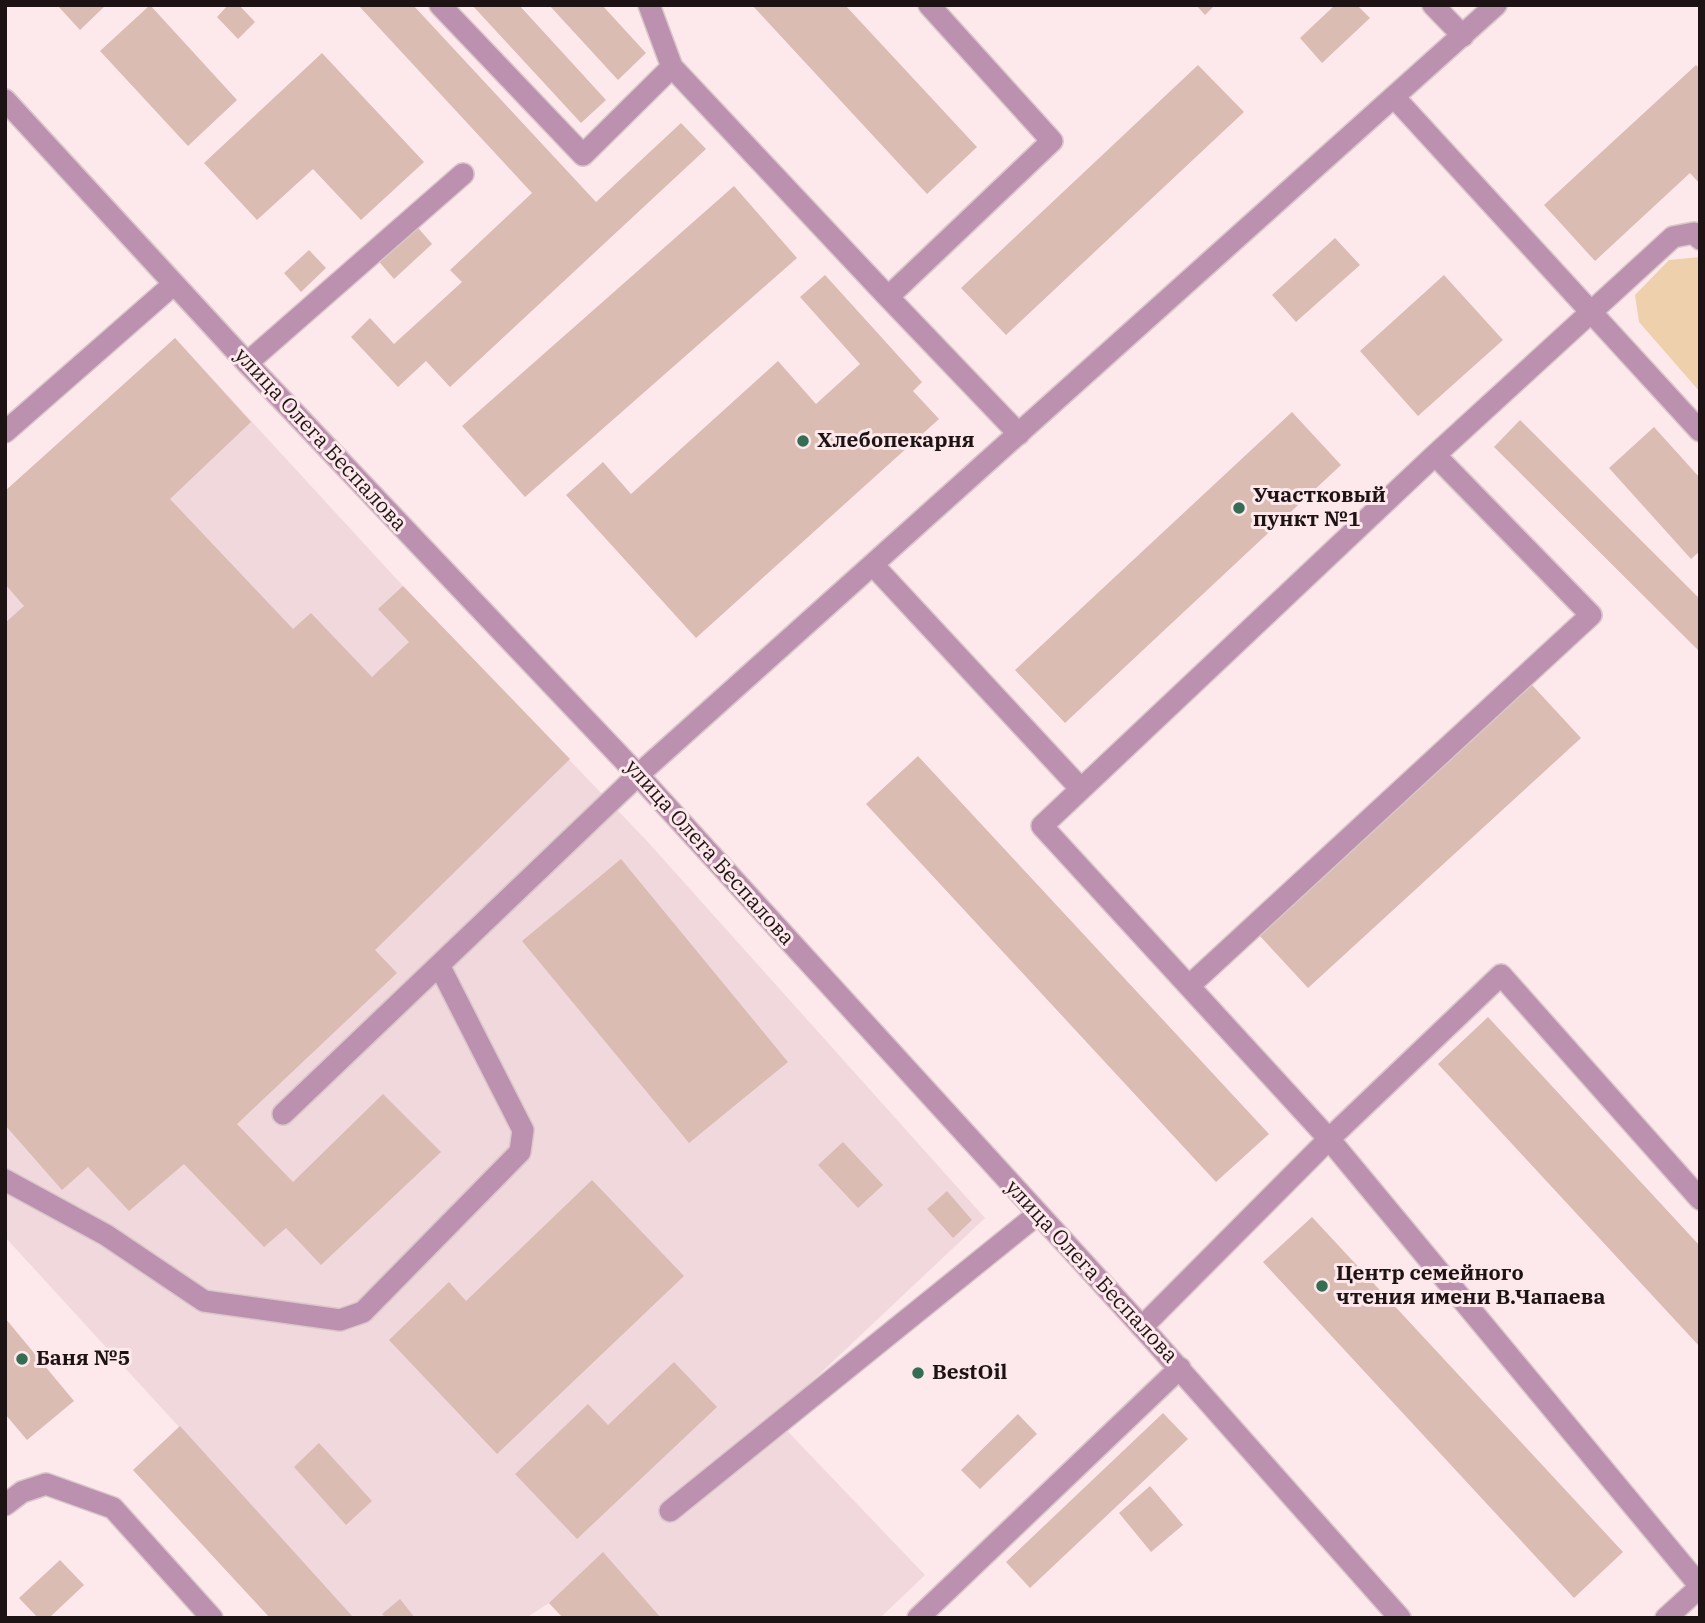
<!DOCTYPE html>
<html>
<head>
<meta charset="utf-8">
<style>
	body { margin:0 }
	#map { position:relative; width:1705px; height:1623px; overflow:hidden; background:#fde9ec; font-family:"IBM Plex Serif",serif }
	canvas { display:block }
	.frame { position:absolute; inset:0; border:7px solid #1e1314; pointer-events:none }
</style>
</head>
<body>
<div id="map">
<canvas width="1705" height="1623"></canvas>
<div class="frame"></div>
</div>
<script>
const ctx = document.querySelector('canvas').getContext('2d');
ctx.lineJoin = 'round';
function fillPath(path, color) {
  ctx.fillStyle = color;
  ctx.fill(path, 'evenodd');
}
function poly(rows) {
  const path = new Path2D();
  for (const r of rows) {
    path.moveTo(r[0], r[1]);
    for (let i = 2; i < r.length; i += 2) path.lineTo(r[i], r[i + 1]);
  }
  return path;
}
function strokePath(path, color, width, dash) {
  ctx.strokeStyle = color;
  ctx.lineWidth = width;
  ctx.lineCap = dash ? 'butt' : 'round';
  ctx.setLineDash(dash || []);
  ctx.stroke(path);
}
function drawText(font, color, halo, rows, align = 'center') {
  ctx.font = font + ' "IBM Plex Serif",serif';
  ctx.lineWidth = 6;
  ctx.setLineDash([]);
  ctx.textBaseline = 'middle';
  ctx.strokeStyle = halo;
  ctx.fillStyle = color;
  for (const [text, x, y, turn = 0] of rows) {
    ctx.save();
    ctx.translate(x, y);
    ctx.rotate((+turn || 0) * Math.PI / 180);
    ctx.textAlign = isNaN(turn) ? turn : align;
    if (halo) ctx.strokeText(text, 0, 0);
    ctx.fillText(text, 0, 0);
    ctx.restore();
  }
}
const built = poly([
	[175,338,403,586,647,841,985,1218,774,1417,925,1575,880,1618,563,1618,549,1603,526,1618,354,1618,5,1237,5,491]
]);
const green = poly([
	[1700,257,1700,392,1639,322,1635,295,1669,260]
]);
const building = poly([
	[57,5,106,5,80,30],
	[150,5,237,100,188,146,100,51],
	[228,5,239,5,255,22,238,39,217,17],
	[358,5,413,5,596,202,681,123,706,149,450,387,426,361,398,387,351,337,370,318,394,344,462,282,450,270,532,193],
	[472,5,519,5,606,100,581,123],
	[549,5,602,5,646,53,618,80],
	[752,5,845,5,977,147,927,194],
	[1196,5,1215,5,1205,15],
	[1335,5,1357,5,1370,18,1322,63,1300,38],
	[322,53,424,162,361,220,313,169,257,220,204,163],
	[1198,65,1244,112,1006,335,961,288],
	[1696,65,1700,69,1700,184,1690,173,1595,261,1544,205],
	[734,186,797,258,525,497,462,426],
	[414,223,432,244,394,279,375,257],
	[1335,238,1360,265,1296,322,1272,295],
	[309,250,326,268,301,292,284,273],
	[825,275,922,382,913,391,939,419,696,638,566,495,603,462,631,494,778,361,816,404,860,364,800,297],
	[1444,275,1503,340,1418,416,1360,351],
	[175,338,251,422,170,499,293,629,311,613,372,677,409,642,378,609,403,586,570,759,375,950,397,973,237,1124,293,1182,383,1094,441,1152,321,1265,286,1228,264,1247,184,1164,129,1211,88,1167,62,1190,5,1125,5,623,24,606,5,584,5,491],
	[1292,412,1341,465,1065,723,1015,670],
	[1520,420,1700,599,1700,652,1494,447],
	[1654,427,1700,478,1700,551,1691,559,1609,468],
	[1532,685,1581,738,1308,988,1259,935],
	[918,756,1269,1134,1216,1182,866,804],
	[621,859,788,1062,689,1143,522,941],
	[1488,1017,1700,1246,1700,1347,1438,1064],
	[843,1142,883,1185,858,1208,818,1165],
	[592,1180,684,1276,497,1454,389,1340,449,1282,466,1301],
	[947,1191,972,1220,953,1238,927,1209],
	[1312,1217,1623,1552,1574,1598,1263,1262],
	[5,1318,74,1401,27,1440,5,1414],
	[674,1362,717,1407,577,1539,515,1474,588,1404,608,1425],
	[1163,1413,1188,1439,1030,1588,1006,1562],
	[1018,1414,1037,1434,980,1489,961,1470],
	[180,1426,354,1618,270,1618,133,1470],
	[319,1443,372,1501,346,1525,294,1467],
	[1150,1486,1183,1525,1151,1552,1119,1513],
	[603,1552,661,1618,563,1618,549,1603],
	[60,1560,84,1585,49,1618,38,1618,19,1598],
	[400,1599,415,1618,386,1618,382,1614]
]);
const lane = poly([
	[440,5,583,155,672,67,888,297],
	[649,5,672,67],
	[929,5,1052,141,888,297,1019,434],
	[1433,5,1463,36],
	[1394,97,1700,431],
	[1700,239,1694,233,1673,237,1435,455,1042,826,1329,1139,1700,1586],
	[247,363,463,174],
	[873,565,1081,789],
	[1189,986,1591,615,1435,455],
	[283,1114,638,775],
	[5,1180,106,1235,204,1301,340,1320,363,1312,520,1152,523,1130,439,965],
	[1142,1327,1329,1139,1501,975,1700,1199],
	[670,1511,1038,1214],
	[1666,1618,1700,1587]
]);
const street = poly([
	[5,100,247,363,638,775,1142,1327,1400,1618],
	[5,432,174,284],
	[638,775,1496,5],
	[5,1505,22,1492,46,1484,113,1508,212,1618],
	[918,1618,1180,1368]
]);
const markers = [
	[803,441,7,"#346c54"],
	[1239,508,7,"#346c54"],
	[1322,1286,7,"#346c54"],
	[22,1359,7,"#346c54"],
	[918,1373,7,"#346c54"]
];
const streetNames = [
	["улица Олега Беспалова",320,440,47],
	["улица Олега Беспалова",709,853,48],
	["улица Олега Беспалова",1091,1272,47]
];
const poiNames = [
	["Хлебопекарня",817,441],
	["Участковый",1253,496],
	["пункт №1",1253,520],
	["Центр семейного",1336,1274],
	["чтения имени В.Чапаева",1336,1298],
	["Баня №5",36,1359],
	["BestOil",932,1373]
];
fillPath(built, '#f1d8dc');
fillPath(green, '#efd0ad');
fillPath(building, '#dabcb2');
strokePath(lane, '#d9c7c9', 24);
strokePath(street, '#d9c7c9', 24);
strokePath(lane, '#bc91b0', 21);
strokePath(street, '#bc91b0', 21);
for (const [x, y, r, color] of markers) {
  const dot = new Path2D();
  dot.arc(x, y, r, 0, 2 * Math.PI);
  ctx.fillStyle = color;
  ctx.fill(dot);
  strokePath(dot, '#fde9ec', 2.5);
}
drawText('21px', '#1e1314', '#fde9ec', streetNames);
drawText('bold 21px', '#1e1314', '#fde9ec', poiNames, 'left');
</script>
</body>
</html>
